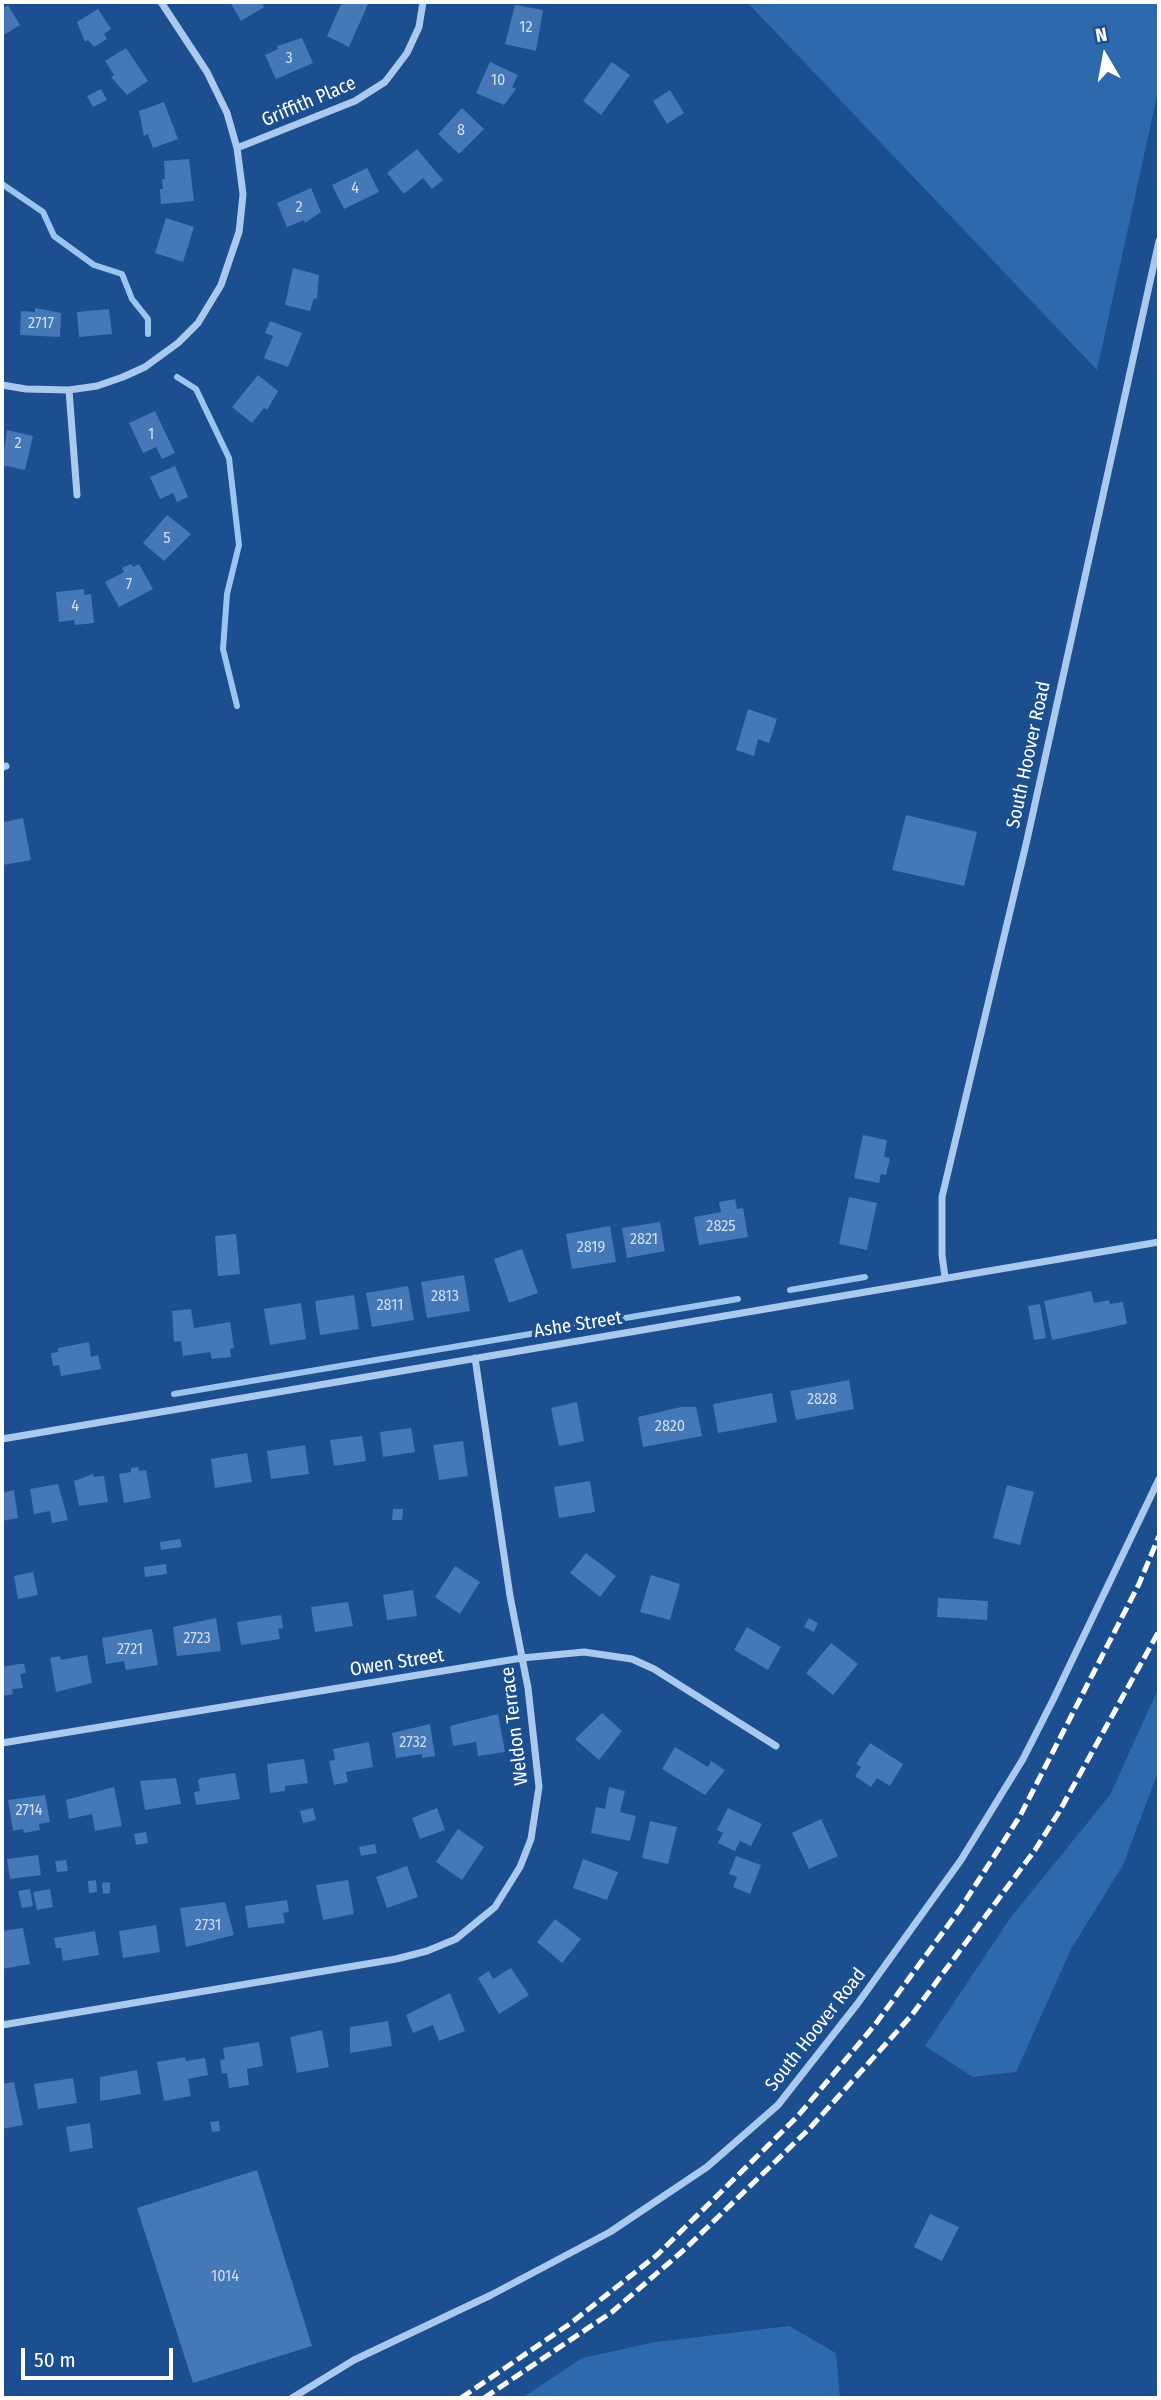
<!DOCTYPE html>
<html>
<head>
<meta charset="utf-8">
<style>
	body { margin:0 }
	#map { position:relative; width:1161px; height:2400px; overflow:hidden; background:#1b4f8f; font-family:"Fira Sans Condensed",sans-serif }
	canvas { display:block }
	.frame { position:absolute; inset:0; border:4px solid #fff; pointer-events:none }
	.north { position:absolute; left:1070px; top:21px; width:70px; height:70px; -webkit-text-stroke:5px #1b4f8f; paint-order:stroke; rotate:350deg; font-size:19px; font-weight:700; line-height:28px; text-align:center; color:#fff }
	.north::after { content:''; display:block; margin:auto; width:24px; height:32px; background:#fff; clip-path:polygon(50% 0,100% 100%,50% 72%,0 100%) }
	.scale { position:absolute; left:21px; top:2348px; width:152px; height:32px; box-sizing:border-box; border:4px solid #fff; border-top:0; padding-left:9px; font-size:21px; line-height:24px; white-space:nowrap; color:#fff; -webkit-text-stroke:5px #1b4f8f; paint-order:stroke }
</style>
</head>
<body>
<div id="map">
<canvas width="1161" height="2400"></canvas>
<div class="frame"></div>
<div class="north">N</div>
<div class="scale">50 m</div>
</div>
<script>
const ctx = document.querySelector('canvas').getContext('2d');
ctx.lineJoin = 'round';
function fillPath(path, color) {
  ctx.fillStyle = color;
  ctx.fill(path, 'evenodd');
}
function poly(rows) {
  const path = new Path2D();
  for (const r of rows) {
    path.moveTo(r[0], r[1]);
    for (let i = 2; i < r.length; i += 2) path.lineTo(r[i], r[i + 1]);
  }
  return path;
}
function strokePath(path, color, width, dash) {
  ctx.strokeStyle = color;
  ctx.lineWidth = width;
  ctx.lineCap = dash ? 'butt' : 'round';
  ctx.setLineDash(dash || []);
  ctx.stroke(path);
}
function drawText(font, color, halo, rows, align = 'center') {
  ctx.font = font + ' "Fira Sans Condensed",sans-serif';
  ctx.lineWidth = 7;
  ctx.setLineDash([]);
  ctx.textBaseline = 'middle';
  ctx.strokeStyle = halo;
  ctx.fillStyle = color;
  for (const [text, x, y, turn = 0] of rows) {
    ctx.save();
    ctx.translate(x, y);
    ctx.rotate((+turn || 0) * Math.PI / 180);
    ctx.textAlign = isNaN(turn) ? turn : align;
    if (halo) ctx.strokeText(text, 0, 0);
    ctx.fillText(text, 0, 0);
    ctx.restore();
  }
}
const green = poly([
	[747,2,1159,2,1159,87,1097,370],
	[1159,1687,1159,1769,1123,1865,1071,1949,1016,2072,973,2077,925,2046,1011,1917,1110,1795],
	[789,2326,836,2353,840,2398,522,2398,582,2358,656,2342]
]);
const stream = poly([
	[2,184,43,212,54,236,94,265,122,274,132,299,148,319,148,334],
	[177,377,196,389,229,458,239,545,227,594,223,649,237,706],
	[790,1290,865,1277],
	[174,1394,738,1299]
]);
const building = poly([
	[230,2,261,2,264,7,241,21],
	[342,2,368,4,349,47,327,36],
	[8,5,20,25,2,36,2,9],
	[515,5,543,10,536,51,505,44],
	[98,9,111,29,104,34,107,39,94,47,88,40,85,42,77,22],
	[302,38,313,63,276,79,265,55,278,49,277,46],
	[126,48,148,81,127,95,111,77,114,75,105,61],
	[490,62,518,75,512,87,516,89,504,105,476,93],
	[612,62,630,75,601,115,583,101],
	[101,89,107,100,93,107,87,96],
	[670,90,684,113,667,124,653,101],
	[164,102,178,139,153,148,148,134,144,136,139,111],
	[462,108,484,129,459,154,438,134],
	[417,149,443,180,432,189,423,178,404,194,387,173],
	[189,159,194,201,161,204,160,189,163,189,162,179,165,179,164,161],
	[367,168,379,192,344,209,332,185],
	[311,188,321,212,305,223,304,220,287,227,277,203],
	[166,218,194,227,183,262,155,253],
	[293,268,319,275,317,299,314,298,310,311,285,305],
	[35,308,61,313,60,337,20,335,21,311,35,312],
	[109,309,112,334,79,337,77,312],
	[270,321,302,333,288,367,264,358,273,336,265,333],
	[258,375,278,391,267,410,264,408,252,423,232,407],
	[155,411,175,453,162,459,156,447,143,453,129,423],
	[7,430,33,436,25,470,2,465],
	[175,466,188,497,177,502,173,493,160,499,150,477],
	[167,515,191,534,164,561,143,543],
	[131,564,133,567,139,564,153,589,119,607,105,582,124,572,122,568],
	[84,589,84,595,91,594,94,623,75,625,74,620,59,622,56,592],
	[748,709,777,719,769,743,758,739,754,756,736,750],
	[906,815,977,832,964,886,892,870],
	[23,818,31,860,3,865,4,822],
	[863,1135,887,1140,884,1157,890,1158,886,1175,881,1174,879,1183,854,1178],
	[849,1197,877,1203,867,1250,839,1244],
	[735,1199,737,1209,743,1208,748,1237,699,1245,694,1217,721,1212,719,1202],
	[660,1222,665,1251,627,1258,622,1228],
	[610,1226,616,1262,572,1269,566,1234],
	[236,1234,240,1274,218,1276,215,1236],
	[522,1249,538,1293,509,1303,494,1259],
	[464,1275,470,1311,427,1318,421,1282],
	[408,1286,414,1320,372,1327,366,1293],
	[1091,1291,1094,1303,1109,1300,1110,1304,1123,1302,1127,1324,1052,1340,1044,1301],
	[354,1295,359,1329,320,1335,315,1301],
	[301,1303,306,1339,270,1345,264,1309],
	[1040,1304,1046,1338,1034,1340,1028,1306],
	[191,1309,194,1328,230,1322,234,1348,230,1349,231,1357,212,1359,210,1352,183,1356,181,1341,174,1342,172,1311],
	[89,1342,91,1357,98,1355,101,1369,61,1376,59,1365,53,1366,51,1353,58,1352,58,1348],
	[849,1380,854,1409,796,1420,790,1391],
	[772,1393,777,1422,718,1433,713,1404],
	[577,1402,584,1441,559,1446,551,1408],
	[681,1407,696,1407,702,1436,643,1447,638,1417],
	[411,1428,415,1452,383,1457,380,1432],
	[362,1436,366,1461,334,1466,330,1440],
	[463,1441,468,1476,439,1480,433,1445],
	[305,1445,309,1474,271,1479,267,1451],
	[247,1453,252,1482,215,1488,211,1459],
	[138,1467,139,1471,146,1470,151,1498,124,1503,119,1474,131,1472,131,1468],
	[93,1474,94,1477,104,1476,108,1502,79,1506,74,1481],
	[590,1481,595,1512,559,1518,554,1487],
	[58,1484,68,1520,52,1523,50,1511,34,1514,30,1489],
	[1007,1485,1034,1492,1020,1545,993,1538],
	[14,1490,18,1518,2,1521,2,1493],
	[393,1509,403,1509,402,1520,392,1520],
	[180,1539,182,1547,161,1550,160,1542],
	[586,1553,616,1576,600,1597,570,1573],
	[166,1564,167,1574,145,1577,144,1567],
	[455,1566,480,1582,460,1614,435,1597],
	[33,1572,38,1595,18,1599,14,1576],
	[651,1575,680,1584,670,1620,640,1612],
	[413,1590,417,1616,387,1620,383,1595],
	[938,1598,988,1601,987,1620,937,1617],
	[348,1602,353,1626,315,1632,311,1607],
	[281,1615,283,1628,278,1629,280,1639,241,1645,237,1622],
	[216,1618,221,1651,177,1656,173,1627],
	[809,1618,818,1623,814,1632,804,1627],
	[747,1627,781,1647,768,1670,734,1650],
	[152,1629,158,1665,126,1670,124,1661,106,1664,102,1638],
	[831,1643,858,1664,833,1695,806,1673],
	[87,1655,92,1683,56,1692,50,1658,60,1656,61,1660],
	[19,1664,24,1664,26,1673,20,1674,23,1688,12,1689,13,1694,2,1696,2,1667],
	[602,1713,622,1731,599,1760,575,1739],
	[498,1714,505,1752,478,1756,476,1742,453,1746,450,1726],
	[430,1724,435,1756,422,1758,422,1754,396,1758,392,1733],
	[369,1742,373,1767,346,1772,348,1782,334,1785,329,1761,335,1760,333,1749],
	[870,1743,903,1764,890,1786,877,1778,871,1787,855,1776,861,1767,856,1764],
	[675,1747,708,1767,711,1761,725,1770,705,1795,662,1769],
	[304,1759,308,1783,285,1786,285,1791,270,1793,267,1764],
	[235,1773,240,1799,196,1805,194,1792,200,1791,198,1780,201,1778],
	[176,1778,181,1804,145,1810,140,1781],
	[114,1787,122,1826,95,1831,92,1814,69,1819,66,1800],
	[609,1787,625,1791,620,1812,636,1816,630,1841,591,1833,596,1807,605,1809],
	[45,1795,50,1822,39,1824,40,1830,24,1833,23,1829,13,1831,8,1800],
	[313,1808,316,1820,303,1823,300,1811],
	[437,1808,445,1830,420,1839,412,1818],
	[728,1808,762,1824,751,1846,740,1841,735,1851,718,1843,723,1833,717,1830],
	[821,1819,838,1856,809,1869,792,1833],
	[650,1821,677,1827,668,1864,642,1858],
	[458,1829,484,1847,462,1880,436,1862],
	[146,1832,148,1843,136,1845,134,1834],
	[375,1844,377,1853,361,1856,359,1847],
	[38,1855,41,1875,10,1879,7,1859],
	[736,1856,761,1865,750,1894,733,1887,737,1877,729,1874],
	[583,1859,618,1872,607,1900,573,1888],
	[66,1860,68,1871,57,1872,55,1861],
	[407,1866,418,1897,387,1908,376,1877],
	[96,1880,97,1892,89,1893,88,1881],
	[348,1880,354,1914,323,1920,316,1885],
	[110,1882,110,1893,103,1894,102,1883],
	[30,1889,33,1906,22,1908,18,1891],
	[50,1889,53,1907,37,1910,33,1892],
	[287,1900,289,1912,283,1913,285,1923,248,1928,245,1906],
	[225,1902,234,1935,186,1947,180,1908],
	[555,1919,581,1939,562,1963,537,1942],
	[156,1925,160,1952,123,1958,119,1931],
	[23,1928,30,1964,2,1969,2,1931],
	[95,1931,99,1955,63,1961,61,1948,56,1948,54,1938],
	[511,1968,529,1995,499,2014,478,1978,489,1971,493,1979],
	[450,1993,465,2031,439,2041,433,2025,413,2033,406,2015],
	[388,2021,392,2046,350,2053,350,2027],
	[322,2030,329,2067,297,2073,290,2037],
	[259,2042,263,2066,247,2069,249,2085,229,2088,227,2073,222,2074,220,2060,225,2059,223,2048],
	[185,2057,186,2061,205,2058,208,2075,188,2079,191,2096,164,2101,157,2062],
	[137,2070,141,2094,100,2101,100,2077],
	[73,2078,77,2103,38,2109,34,2084],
	[14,2082,23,2125,2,2129,2,2084],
	[219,2121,220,2131,212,2132,210,2122],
	[90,2123,93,2148,70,2152,66,2127],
	[257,2170,312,2346,193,2383,137,2208],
	[930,2214,959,2227,942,2261,914,2247]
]);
const minor = poly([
	[237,148,355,101,385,82,407,53,419,27,423,2],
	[2,385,26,389,69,390,97,386,123,377,145,367,178,343,198,323,221,285,239,232,241,214,243,194,237,148,227,113,207,72,161,2],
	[69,390,77,495],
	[2,767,6,766],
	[945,1277,942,1255,942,1197,1027,840,1159,241],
	[2,1439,1159,1242],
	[2,1743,522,1658,584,1652,632,1659,654,1669,776,1746],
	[2,2025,396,1959,427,1951,456,1939,495,1907,520,1867,531,1839,539,1787,528,1688,510,1596,475,1358],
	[292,2398,354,2360,491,2295,610,2232,707,2167,778,2105,858,2003,961,1860,1023,1759,1053,1700,1159,1479]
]);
const rail = poly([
	[461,2398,571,2323,657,2255,797,2117,874,2026,960,1909,1020,1816,1139,1584,1159,1536],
	[484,2398,612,2312,685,2249,810,2128,911,2016,1035,1850,1059,1812,1159,1631]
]);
const numberNames = [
	["12",526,28],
	["3",289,59],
	["10",498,81],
	["8",461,131],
	["4",355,189],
	["2",299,208],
	["2717",41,324],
	["1",151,435],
	["2",18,444],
	["5",167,539],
	["7",129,585],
	["4",75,607],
	["2825",721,1227],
	["2821",644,1240],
	["2819",591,1248],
	["2813",445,1297],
	["2811",390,1306],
	["2828",822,1400],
	["2820",670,1427],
	["2723",197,1639],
	["2721",130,1650],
	["2732",413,1743],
	["2714",29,1811],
	["2731",208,1926],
	["1014",225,2277]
];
const streetNames = [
	["Griffith Place",309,102,-23],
	["South Hoover Road",1029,755,-78],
	["Ashe Street",578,1325,-9],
	["Owen Street",397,1663,-9],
	["Weldon Terrace",515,1726,-97],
	["South Hoover Road",816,2030,-52]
];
fillPath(green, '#2e69ad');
strokePath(stream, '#9cc4f0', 6);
fillPath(building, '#4478b7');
strokePath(minor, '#a9c9ee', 7);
strokePath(rail, '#fff', 5, [12, 5]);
drawText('16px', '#d0dded', null, numberNames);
drawText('19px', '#fff', '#1b4f8f', streetNames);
</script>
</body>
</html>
